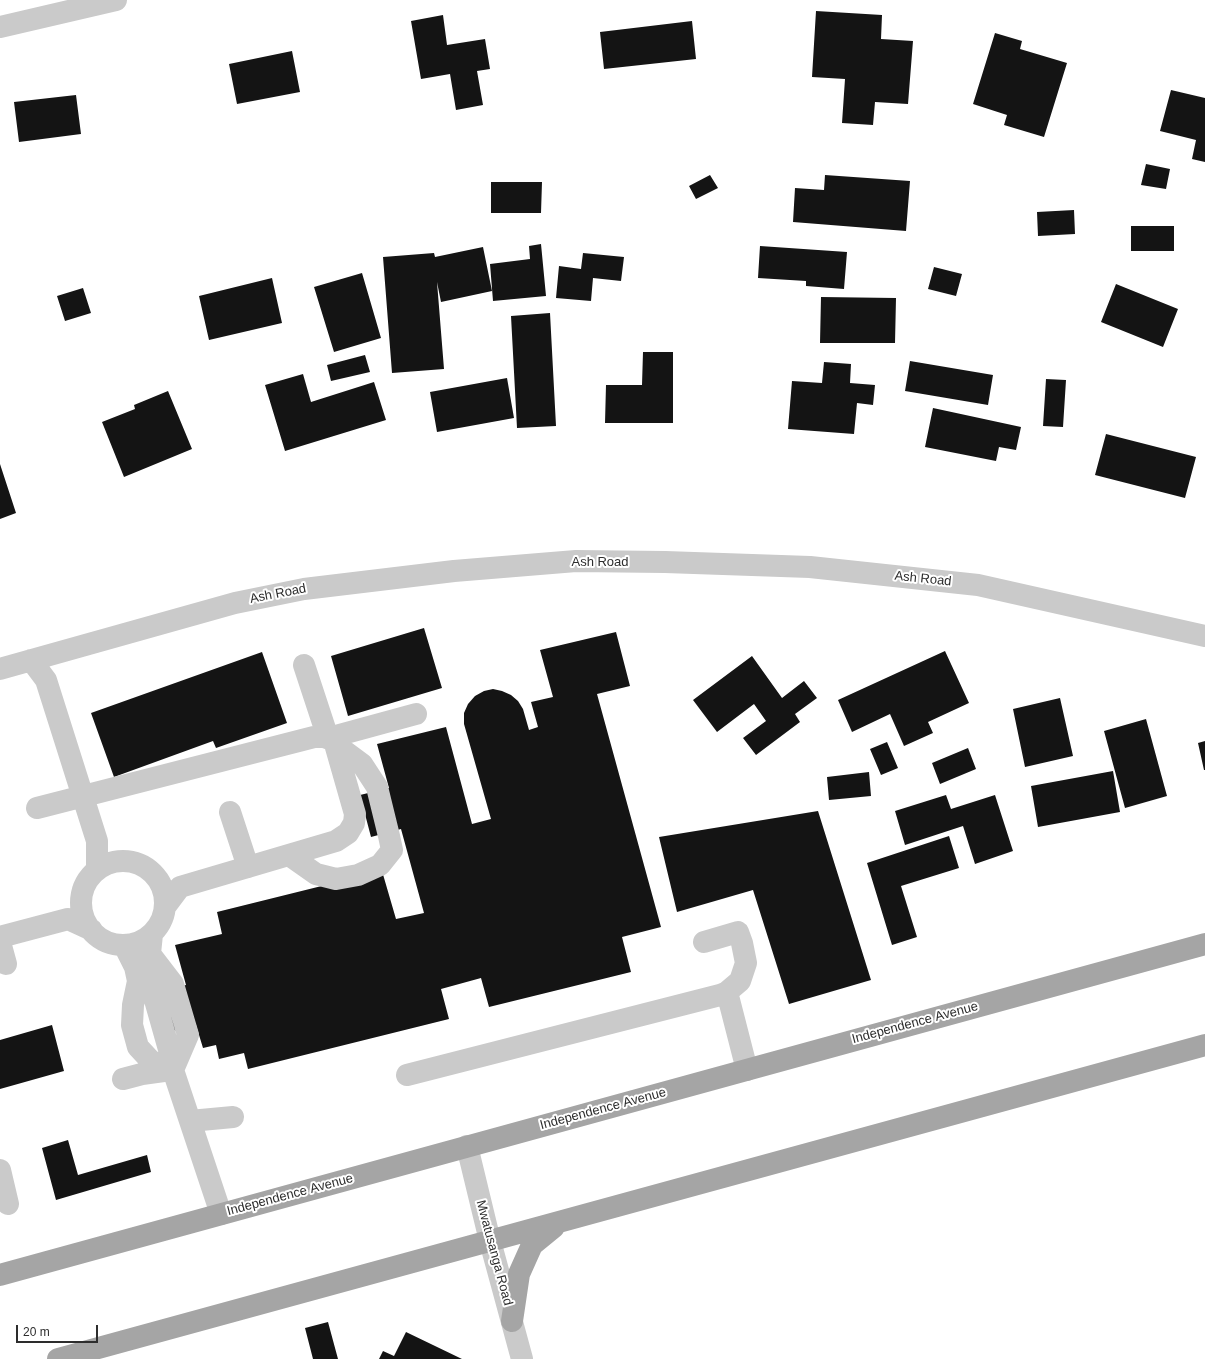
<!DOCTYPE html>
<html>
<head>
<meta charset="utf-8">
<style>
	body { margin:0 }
	#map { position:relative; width:1205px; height:1359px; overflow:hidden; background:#fff; font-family:Arial,sans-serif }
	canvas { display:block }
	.scale { position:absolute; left:16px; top:1325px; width:82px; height:18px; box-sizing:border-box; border:2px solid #2d2d2d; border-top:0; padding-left:5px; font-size:12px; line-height:14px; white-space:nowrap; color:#2d2d2d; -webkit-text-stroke:3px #fff; paint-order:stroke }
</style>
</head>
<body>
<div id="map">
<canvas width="1205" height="1359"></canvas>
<div class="scale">20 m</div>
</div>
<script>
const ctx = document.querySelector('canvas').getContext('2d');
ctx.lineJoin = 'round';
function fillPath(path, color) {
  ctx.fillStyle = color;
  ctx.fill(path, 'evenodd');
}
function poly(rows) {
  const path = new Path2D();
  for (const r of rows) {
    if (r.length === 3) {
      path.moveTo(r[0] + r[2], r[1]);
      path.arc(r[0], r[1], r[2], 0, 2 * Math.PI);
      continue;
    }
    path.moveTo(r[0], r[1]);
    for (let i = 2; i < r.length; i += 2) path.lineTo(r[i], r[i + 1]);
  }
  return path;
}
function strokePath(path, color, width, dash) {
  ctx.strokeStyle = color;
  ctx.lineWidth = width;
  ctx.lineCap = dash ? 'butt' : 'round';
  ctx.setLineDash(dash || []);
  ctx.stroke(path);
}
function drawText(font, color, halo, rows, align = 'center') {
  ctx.font = font + ' Arial,sans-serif';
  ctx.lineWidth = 4;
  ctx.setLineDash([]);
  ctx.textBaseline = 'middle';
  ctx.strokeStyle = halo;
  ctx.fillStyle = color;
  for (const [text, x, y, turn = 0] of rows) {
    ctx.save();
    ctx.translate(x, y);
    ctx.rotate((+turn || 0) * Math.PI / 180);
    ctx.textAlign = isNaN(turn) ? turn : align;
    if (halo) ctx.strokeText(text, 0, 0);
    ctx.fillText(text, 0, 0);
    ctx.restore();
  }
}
const building = poly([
	[816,11,882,15,881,39,913,41,908,104,875,102,873,125,842,123,845,79,812,77],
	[443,15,447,45,485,39,490,69,477,71,483,105,456,110,450,74,421,79,411,21],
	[692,21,696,59,604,69,600,32],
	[995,33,1022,41,1020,49,1067,63,1044,137,1004,125,1007,115,973,104],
	[292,51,300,92,237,104,229,64],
	[1171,90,1205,98,1205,162,1192,159,1196,140,1160,131],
	[76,95,81,134,19,142,14,102],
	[1146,164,1170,169,1166,189,1141,185],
	[710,175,718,188,696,199,689,186],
	[825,175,910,181,906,231,793,222,795,188,824,190],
	[491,182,542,182,541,213,491,213],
	[1074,210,1075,234,1038,236,1037,212],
	[1131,226,1174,226,1174,251,1131,251],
	[541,244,546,296,493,301,490,264,530,259,529,246],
	[760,246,847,252,844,289,806,286,806,281,758,278],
	[483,247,492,291,441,302,437,282,444,369,392,373,383,257,434,253,435,257],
	[583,253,624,257,621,281,593,278,591,301,556,298,559,266,581,269],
	[934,267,962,274,956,296,928,289],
	[362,273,381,338,334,352,314,287],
	[272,278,282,323,209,340,199,296],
	[1116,284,1178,309,1163,347,1101,322],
	[83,288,91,313,65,321,57,296],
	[821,297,896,298,895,343,820,343],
	[550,313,556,426,517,428,511,316],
	[643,352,673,352,673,423,605,423,606,385,642,385],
	[365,355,370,372,331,381,327,365],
	[910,361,993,375,988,405,905,391],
	[824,362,851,364,850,383,875,385,873,405,857,403,854,434,788,429,792,381,822,383],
	[303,374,311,402,374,382,386,420,285,451,265,385],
	[507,378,514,418,437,432,430,392],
	[1046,379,1066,380,1063,427,1043,426],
	[168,391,192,449,124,477,102,422,135,409,134,405],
	[933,408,1021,427,1016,450,999,447,996,461,925,447],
	[1106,434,1196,457,1185,498,1095,475],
	[0,464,16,513,0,519],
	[424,628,442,688,348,716,331,656],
	[616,632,630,686,597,694,661,927,622,937,631,972,489,1007,481,978,441,989,449,1019,248,1069,244,1053,219,1059,216,1045,203,1048,196,1025,173,1031,163,991,186,985,175,945,222,934,217,912,382,871,396,919,424,913,401,829,371,837,360,795,389,788,377,744,446,727,472,824,491,819,464,724,464,713,468,704,475,696,484,691,493,689,502,691,511,695,518,701,523,709,529,730,538,727,531,702,553,697,540,650],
	[945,651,969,703,928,722,933,733,904,746,890,714,852,732,838,700],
	[262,652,287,723,216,748,213,741,114,777,91,713],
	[752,656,782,698,804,681,817,698,795,714,800,722,756,755,743,738,766,721,754,704,717,732,693,700],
	[1060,698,1073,756,1025,767,1013,709],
	[1146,719,1167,796,1125,808,1104,731],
	[1205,741,1205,770,1204,770,1198,743],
	[887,742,898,768,881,775,870,749],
	[968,748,976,769,940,784,932,763],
	[1113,771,1120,812,1038,827,1031,786],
	[869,772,871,796,829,800,827,777],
	[946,795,951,809,995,795,1013,851,975,864,963,826,905,845,895,811],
	[818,811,871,980,789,1004,753,890,677,912,659,837],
	[949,836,959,868,901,886,917,937,892,945,867,863],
	[52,1025,64,1071,0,1089,0,1040],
	[68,1140,78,1175,147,1155,151,1172,56,1200,42,1148],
	[328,1322,338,1359,313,1359,305,1328],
	[406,1332,462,1359,379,1359,383,1351,394,1356]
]);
const minor = poly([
	[0,27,116,0],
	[31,660,46,680,97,841,97,869],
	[304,665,328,738,416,714],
	[0,669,235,603,304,589,454,571,576,561,665,562,810,567,978,585,1205,636],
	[37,808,314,737,324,737,332,740,335,744,355,814,354,823,348,833,336,841,180,887,165,907],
	[230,812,248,867],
	[289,855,316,874,336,879,358,875,380,865,392,850,389,836,377,787,362,764,335,744],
	[123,903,42],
	[152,934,149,963,155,1000,170,1053,173,1070,221,1214],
	[0,937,68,919,92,930],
	[0,942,6,964],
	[124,945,135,967,138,981,133,1005,132,1025,138,1047,151,1061,173,1070],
	[150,954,173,984,188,1035,173,1070],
	[727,992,747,1070],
	[407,1075,720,995,727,992,740,981,746,963,742,943,738,932,704,942],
	[123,1079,142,1074,171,1070],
	[190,1121,233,1117],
	[467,1146,490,1241,522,1359],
	[0,1170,8,1204]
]);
const major = poly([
	[0,1275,1205,944],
	[512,1321,519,1274,532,1245,554,1227],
	[58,1359,1205,1045]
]);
const streetNames = [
	["Ash Road",600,562],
	["Ash Road",923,579,6],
	["Ash Road",278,594,-11],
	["Independence Avenue",915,1023,-15],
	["Independence Avenue",603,1109,-15],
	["Independence Avenue",290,1195,-15],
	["Mwatusanga Road",494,1253,75]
];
fillPath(building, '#141414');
strokePath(minor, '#cacaca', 22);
strokePath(major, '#a5a5a5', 22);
drawText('13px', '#2d2d2d', '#fff', streetNames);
</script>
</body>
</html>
